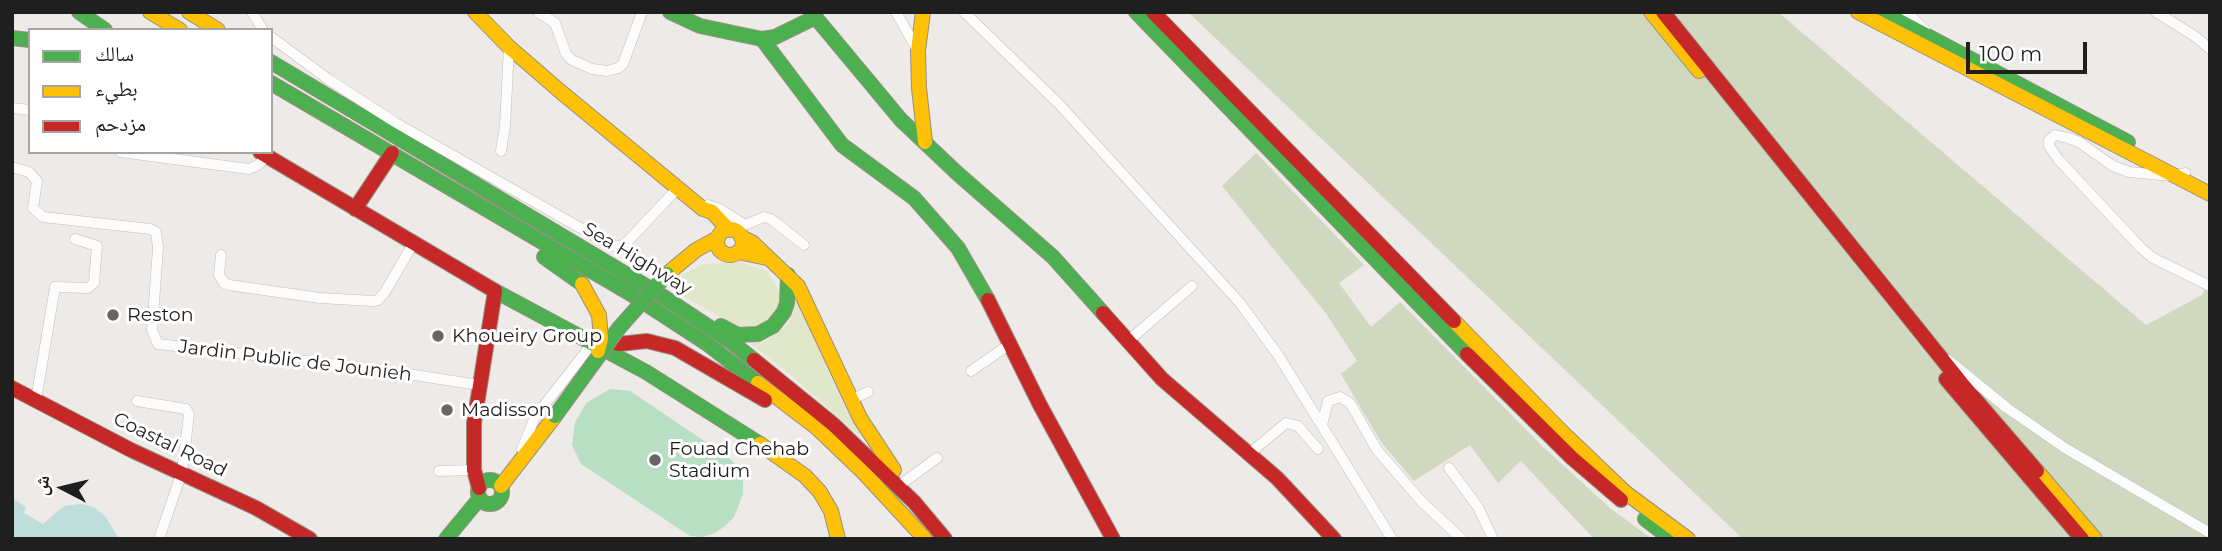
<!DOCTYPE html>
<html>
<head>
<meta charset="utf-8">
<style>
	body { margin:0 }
	#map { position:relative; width:2222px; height:551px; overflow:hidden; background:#edeae8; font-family:Montserrat,"Noto Naskh Arabic",sans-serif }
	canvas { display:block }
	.frame { position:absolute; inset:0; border:14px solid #1f1f1f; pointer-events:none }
	.legend { position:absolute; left:28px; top:28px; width:245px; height:126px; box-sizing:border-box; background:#fff; border:2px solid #a5a5a5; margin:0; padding:9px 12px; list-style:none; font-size:21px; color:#1f1f1f }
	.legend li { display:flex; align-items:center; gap:14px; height:35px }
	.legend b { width:35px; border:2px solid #a5a5a5 }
	.north { position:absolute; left:28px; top:453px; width:70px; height:70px; -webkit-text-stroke:5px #fff; paint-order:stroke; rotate:277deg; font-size:19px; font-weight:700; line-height:28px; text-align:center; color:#1f1f1f }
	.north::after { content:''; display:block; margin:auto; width:24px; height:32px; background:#1f1f1f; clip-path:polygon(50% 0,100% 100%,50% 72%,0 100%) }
	.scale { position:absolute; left:1966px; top:42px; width:121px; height:32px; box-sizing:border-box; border:4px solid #1f1f1f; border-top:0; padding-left:9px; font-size:21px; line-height:24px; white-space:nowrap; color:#1f1f1f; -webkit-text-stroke:5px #fff; paint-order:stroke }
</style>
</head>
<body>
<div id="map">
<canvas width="2222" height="551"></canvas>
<div class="frame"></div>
<ul class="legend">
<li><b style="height:9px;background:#4caf50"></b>سالك</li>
<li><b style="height:9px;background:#ffc107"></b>بطيء</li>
<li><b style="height:9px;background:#c62828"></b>مزدحم</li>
</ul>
<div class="north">ش</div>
<div class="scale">100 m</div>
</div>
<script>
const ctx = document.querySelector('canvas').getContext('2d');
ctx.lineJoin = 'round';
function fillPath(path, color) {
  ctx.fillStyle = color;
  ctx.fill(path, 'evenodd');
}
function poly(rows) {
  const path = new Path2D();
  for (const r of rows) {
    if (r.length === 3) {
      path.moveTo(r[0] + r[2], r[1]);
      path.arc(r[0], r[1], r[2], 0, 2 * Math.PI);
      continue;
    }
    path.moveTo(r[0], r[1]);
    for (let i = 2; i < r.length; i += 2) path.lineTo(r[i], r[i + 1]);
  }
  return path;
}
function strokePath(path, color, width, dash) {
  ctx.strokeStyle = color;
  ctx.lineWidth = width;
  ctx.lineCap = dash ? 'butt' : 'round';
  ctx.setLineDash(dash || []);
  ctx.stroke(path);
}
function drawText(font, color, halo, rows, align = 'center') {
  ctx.font = font + ' Montserrat,sans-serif';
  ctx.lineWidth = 6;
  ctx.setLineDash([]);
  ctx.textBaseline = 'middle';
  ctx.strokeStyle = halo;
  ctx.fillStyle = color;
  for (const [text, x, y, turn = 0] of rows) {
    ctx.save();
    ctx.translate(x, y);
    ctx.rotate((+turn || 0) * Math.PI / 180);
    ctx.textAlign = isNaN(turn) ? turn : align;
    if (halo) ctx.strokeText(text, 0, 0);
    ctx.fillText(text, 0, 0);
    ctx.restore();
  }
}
const grass = poly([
	[741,262,768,272,780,293,778,307,763,325,741,328,668,288,678,277,704,264],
	[797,297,831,377,862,438,792,376,751,344,768,340,780,331,789,322,794,311,793,300]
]);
const forest = poly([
	[1188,12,1778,12,2146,325,2202,295,2210,278,2210,539,1743,539],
	[1256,153,1364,265,1339,283,1371,327,1400,302,1543,447,1610,508,1652,539,1594,539,1521,461,1498,483,1470,445,1414,481,1381,442,1341,374,1357,361,1325,312,1222,186]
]);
const pitch = poly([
	[610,389,630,391,728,457,739,468,743,481,743,494,734,517,725,526,715,533,702,537,690,536,581,464,572,445,575,423,586,403]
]);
const water = poly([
	[12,498,26,507,24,513,43,524,64,506,81,504,94,507,106,517,119,539,12,539]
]);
const street = poly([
	[252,12,263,30],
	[538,12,555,23,566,54,572,60,592,69,607,71,618,68,623,64,642,12],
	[896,12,918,51],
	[964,12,1059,104,1240,303,1278,355,1392,539],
	[1906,12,1925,30],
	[2156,12,2196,37,2210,49],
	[271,37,328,79,396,123,612,246,621,246,626,243,678,188],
	[12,108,30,110],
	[501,151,505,126,509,47],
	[120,152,249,169,258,165,266,157],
	[12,167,29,172,37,181,33,208,43,217,150,229,156,232,158,248,152,330,158,344,375,369,479,385],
	[2185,173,2172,176,2129,172,2113,166,2079,142,2068,138,2055,135,2049,140,2049,146,2058,159,2141,248,2153,258,2210,286],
	[708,205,718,208,745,225,764,217,771,219,804,245],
	[221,255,219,275,224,283,229,285,320,298,373,301,378,300,385,292,413,244],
	[1128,341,1192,286],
	[1948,360,2007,408,2065,448,2210,533],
	[971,371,1010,344],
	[852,399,868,392],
	[36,400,55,287,88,288,94,283,97,246,75,239],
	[137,401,186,409,189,414,182,472,159,539],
	[1322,425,1328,401,1340,397,1350,403,1377,450,1422,502,1462,539],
	[522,449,535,417,592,344],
	[1249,454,1286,423,1298,426,1318,449],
	[1449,468,1478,507,1493,539],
	[439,471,474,470],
	[904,482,937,458]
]);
const fast = poly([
	[79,12,105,30],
	[670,12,700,26,762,39,775,37,816,17],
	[811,12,901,120,957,173,1053,257,1103,313],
	[1136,12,1467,354],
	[1882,12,2128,142],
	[12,38,30,40],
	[762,39,842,145,914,198,958,248,988,300],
	[271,62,656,292,730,341,754,360],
	[271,83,631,294,706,343,758,383],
	[544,257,582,284],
	[495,291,646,372,760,444],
	[721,326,738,335,758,334,773,326,784,312,787,303,788,275],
	[490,492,12],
	[1645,519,1671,539],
	[446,539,480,498]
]);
const slow = poly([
	[150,12,180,30],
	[189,12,218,30],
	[475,12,509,47,561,92,703,209,712,212,729,230],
	[923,12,918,51,919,88,925,142],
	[1651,12,1699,71],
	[1858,12,2210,194],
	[730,242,13],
	[741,237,753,243,798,286,860,418,894,470],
	[738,252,767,258],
	[667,274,696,250,718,238],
	[1454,321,1561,431,1626,493,1688,539],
	[758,383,817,428,864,473,925,539],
	[760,444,805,476,820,492,831,511,838,539],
	[2037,471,2095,539],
	[501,486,555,416]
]);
const jam = poly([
	[1153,12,1454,321],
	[1663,12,1962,384,2037,471],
	[260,152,495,291,474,423,474,470,479,488],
	[355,209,392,153],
	[988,300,1040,405,1113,539],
	[1103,313,1162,379,1277,478,1334,539],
	[609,341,619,344,647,341,675,348,765,400],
	[1467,354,1572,458,1621,500],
	[754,360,834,425,914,502,945,539],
	[1946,379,2082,539],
	[12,388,131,450,256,508,310,539]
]);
const fastBridge = poly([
	[555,416,619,328,667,274]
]);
const slowBridge = poly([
	[582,284,599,315,601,339,598,351]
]);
const markers = [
	[113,315,7,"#676665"],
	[438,336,7,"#676665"],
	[447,410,7,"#676665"],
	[655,460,7,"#676665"]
];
const streetNames = [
	["Sea Highway",637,259,31],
	["Jardin Public de Jounieh",295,361,7],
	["Coastal Road",170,445,26]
];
const poiNames = [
	["Reston",127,315],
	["Khoueiry Group",452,336],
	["Madisson",461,410],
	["Fouad Chehab",669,449],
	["Stadium",669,471]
];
fillPath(grass, '#e1e7ca');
fillPath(forest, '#d0d8c0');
fillPath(pitch, '#b8dfc3');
fillPath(water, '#bfdddb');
strokePath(street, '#c0bfbe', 11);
strokePath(fast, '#969182', 16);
strokePath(slow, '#969182', 16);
strokePath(jam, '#969182', 16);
strokePath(street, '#fcfcfc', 10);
strokePath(fast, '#4caf50', 14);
strokePath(slow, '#ffc107', 14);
strokePath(jam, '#c62828', 14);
strokePath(fastBridge, '#969182', 16, []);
strokePath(slowBridge, '#969182', 16, []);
strokePath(fastBridge, '#4caf50', 14);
strokePath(slowBridge, '#ffc107', 14);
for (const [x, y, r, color] of markers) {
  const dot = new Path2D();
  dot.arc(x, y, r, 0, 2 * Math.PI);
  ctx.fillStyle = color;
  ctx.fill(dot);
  strokePath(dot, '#fff', 2.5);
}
drawText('19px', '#1f1f1f', '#fff', streetNames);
drawText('19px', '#1f1f1f', '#fff', poiNames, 'left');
</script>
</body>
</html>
